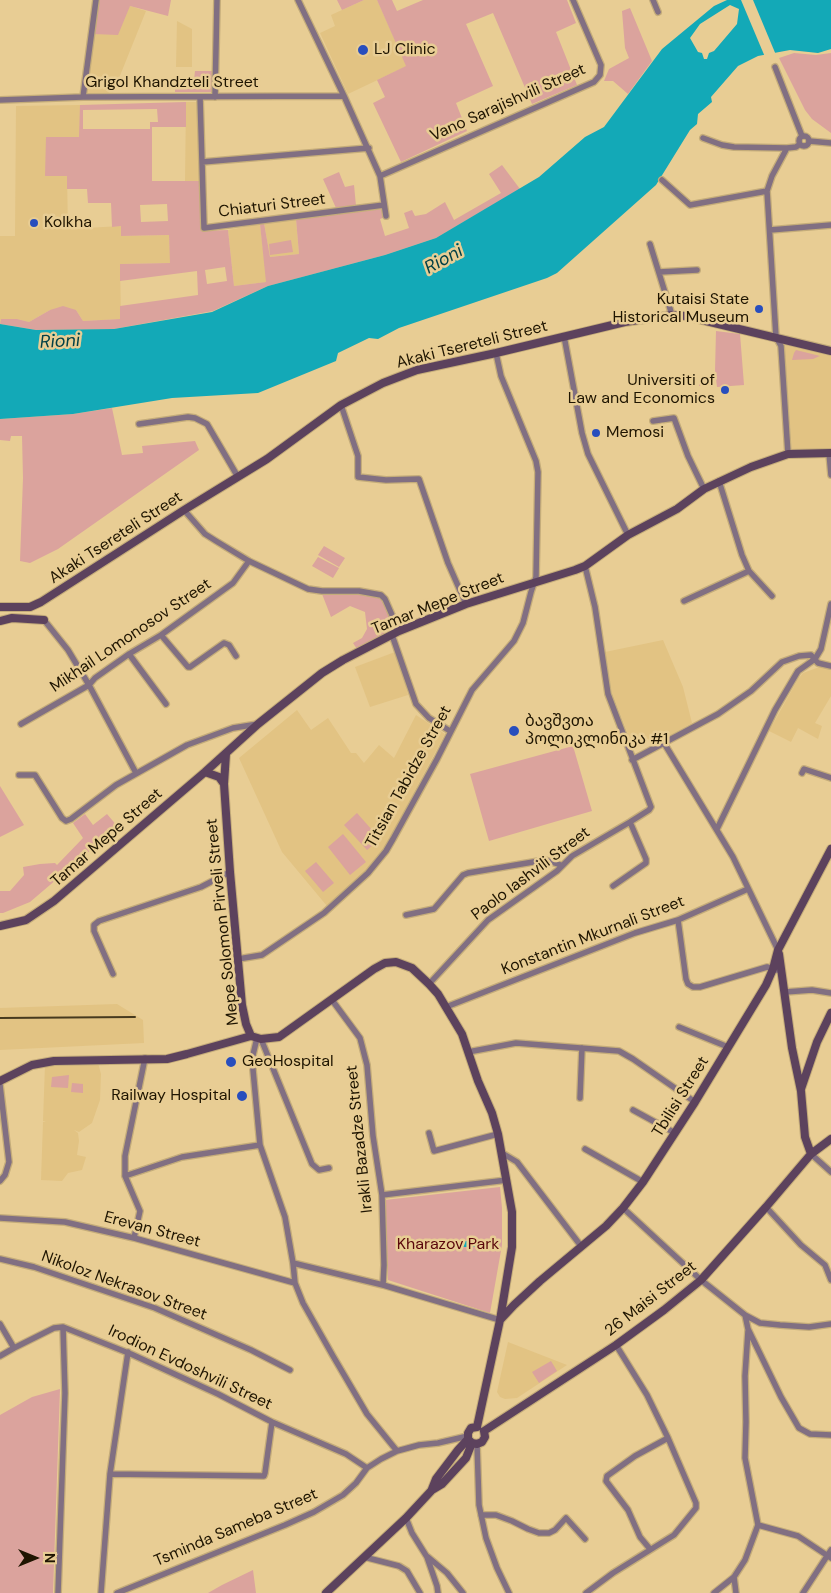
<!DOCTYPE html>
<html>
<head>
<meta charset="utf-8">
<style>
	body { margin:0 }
	#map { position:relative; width:831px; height:1593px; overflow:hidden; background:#e8cd94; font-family:"DM Sans",sans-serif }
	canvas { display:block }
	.north { position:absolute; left:10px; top:1533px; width:50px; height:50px; -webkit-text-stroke:4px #e8cd94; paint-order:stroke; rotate:90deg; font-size:14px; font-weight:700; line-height:20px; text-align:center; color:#1f1501 }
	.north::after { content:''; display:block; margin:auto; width:18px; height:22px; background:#1f1501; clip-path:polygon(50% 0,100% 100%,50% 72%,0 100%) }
</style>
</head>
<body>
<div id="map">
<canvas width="831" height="1593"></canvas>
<div class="north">N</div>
</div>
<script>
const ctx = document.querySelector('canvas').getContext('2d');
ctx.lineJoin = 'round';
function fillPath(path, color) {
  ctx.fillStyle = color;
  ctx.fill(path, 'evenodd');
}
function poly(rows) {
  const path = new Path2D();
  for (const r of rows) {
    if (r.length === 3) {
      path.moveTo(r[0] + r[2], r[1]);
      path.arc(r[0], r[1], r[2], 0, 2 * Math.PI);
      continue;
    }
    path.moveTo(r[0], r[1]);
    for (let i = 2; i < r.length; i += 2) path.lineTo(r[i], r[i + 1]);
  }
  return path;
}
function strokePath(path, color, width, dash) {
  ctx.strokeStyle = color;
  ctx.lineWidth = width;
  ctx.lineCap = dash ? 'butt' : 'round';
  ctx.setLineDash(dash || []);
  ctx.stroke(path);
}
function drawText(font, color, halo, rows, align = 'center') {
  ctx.font = font + ' "DM Sans","Noto Sans Georgian",sans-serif';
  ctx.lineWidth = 5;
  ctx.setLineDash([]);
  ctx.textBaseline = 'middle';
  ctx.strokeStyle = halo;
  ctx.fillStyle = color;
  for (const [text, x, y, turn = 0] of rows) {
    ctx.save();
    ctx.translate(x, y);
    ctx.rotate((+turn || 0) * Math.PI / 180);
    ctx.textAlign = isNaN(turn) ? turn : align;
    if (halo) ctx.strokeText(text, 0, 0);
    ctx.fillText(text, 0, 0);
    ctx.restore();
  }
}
const built = poly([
	[364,0,377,0,407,66,348,94,320,33,335,26,331,15],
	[130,6,146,11,113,93,85,93,93,34],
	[177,21,192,29,192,67,176,67],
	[186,102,199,102,200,181,185,182],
	[80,105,80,137,46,137,67,176,68,229,121,226,121,236,169,235,171,263,120,264,121,319,83,321,76,310,50,310,29,322,17,319,1,319,0,324,0,236,15,236,16,106],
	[296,219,299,254,270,257,264,223],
	[260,224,267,282,234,286,228,230],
	[784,340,831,352,831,452,792,451],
	[663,640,683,687,692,723,651,746,648,739,640,738,631,742,612,693,605,652],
	[395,652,402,669,408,695,370,707,355,667],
	[822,666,831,669,831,696,815,723,822,726,818,739,798,728,791,742,769,731,798,679,803,673],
	[297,710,311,730,328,718,351,753,356,753,364,763,379,745,394,758,416,715,445,734,379,858,327,906,282,852,239,758],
	[117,1004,143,1020,144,1043,0,1050,0,1008],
	[98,1063,101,1074,100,1100,92,1123,79,1132,74,1130,78,1133,79,1141,77,1155,86,1157,82,1170,68,1173,62,1181,41,1180,43,1122,46,1122,43,1121,45,1065],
	[508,1342,567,1365,517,1398,505,1399,500,1397,497,1392]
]);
const green = poly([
	[98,0,171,0,168,16,130,6,118,35,93,34],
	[337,0,364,0,342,10],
	[377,0,392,0,397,11,423,0,567,0,576,23,556,32,577,85,532,104,493,13,466,24,493,86,456,103,467,131,401,162,373,103,385,97,377,80,406,66],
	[630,8,652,61,628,94,613,81,604,81,609,69,629,58,625,48,622,11],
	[794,53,816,55,831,53,831,133,812,119,805,110,779,58],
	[195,71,212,71,213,92,175,92,175,80,194,80],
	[186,102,186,127,152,127,152,181,200,181,201,231,228,230,234,286,266,282,260,224,264,223,270,257,299,254,296,219,383,209,385,217,380,219,385,236,409,228,404,213,412,210,415,216,426,214,445,202,454,220,501,193,489,174,502,165,520,189,436,238,385,255,268,286,213,311,114,329,36,330,0,324,1,319,17,319,29,322,50,310,63,306,76,310,83,321,120,319,120,306,198,295,197,271,120,281,120,264,170,263,169,235,121,236,121,226,112,227,111,203,88,203,87,189,67,189,67,176,45,176,46,137,79,137,80,105],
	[157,109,158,122,150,122,150,129,83,129,83,110],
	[167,204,168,221,141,222,140,205],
	[225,267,227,281,207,284,205,270],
	[339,172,345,187,354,185,356,206,336,208,323,179],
	[291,240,293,252,270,255,269,244],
	[716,331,740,334,744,385,717,387,715,371],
	[796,350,820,356,813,359,792,360,794,353],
	[715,377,715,384,699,386,699,378],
	[112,408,122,455,143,453,142,446,195,441,199,450,58,549,30,563,20,561,23,478,22,436,11,436,10,441,0,440,0,419,73,414],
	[324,546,345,558,339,567,318,555],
	[318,557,339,568,333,578,312,566],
	[365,593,376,596,384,601,394,631,357,649,353,643,362,638,367,629,365,612,350,606,331,617,322,594],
	[573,746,592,811,489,841,470,774],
	[0,786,24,825,0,837],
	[357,813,380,839,367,850,344,825],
	[85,814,93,825,107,814,118,827,30,902,3,913,0,913,0,891,10,891,24,875,23,867,40,864,55,863,57,865,83,838,73,823],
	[343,834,366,862,350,875,328,847],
	[316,862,334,883,323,892,305,871],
	[69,1075,68,1088,51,1087,52,1077],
	[72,1083,83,1084,83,1093,71,1092],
	[500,1187,502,1208,502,1245,490,1313,388,1280,385,1200],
	[551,1361,557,1371,539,1383,532,1372],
	[60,1389,53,1593,0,1593,0,1415,32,1397],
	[253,1570,256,1593,208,1593,222,1585]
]);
const water = poly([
	[727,0,831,0,831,49,818,53,790,50,758,56,738,66,711,97,712,102,698,114,697,124,690,130,656,185,557,273,547,278,399,328,378,339,369,338,338,353,336,361,258,393,172,398,73,414,0,419,0,324,36,330,114,329,212,312,268,286,385,255,436,238,539,177,585,137,604,127,662,49,714,6],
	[730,5,739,9,737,24,714,51,709,53,707,59,704,59,702,53,698,52,690,38,700,24],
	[456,1241,480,1241,480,1247,456,1247]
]);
const pier = poly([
	[741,0,753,0,776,55,765,57]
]);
const street = poly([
	[298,0,344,96,380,176,386,216],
	[653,0,658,12],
	[775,67,802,136],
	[83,97,96,0],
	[200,97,204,228,384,205],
	[215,97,217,0],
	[0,100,83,97,344,96],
	[804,141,5],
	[703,138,722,145,734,147,787,148],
	[809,141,831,143],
	[202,162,369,148],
	[380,176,594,82,600,75,601,65,573,0],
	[662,180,690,205,767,191],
	[770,230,831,225],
	[650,244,672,315],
	[659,272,697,270],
	[564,336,582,433,588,454,628,535],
	[341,405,358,456,358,477,386,480,419,479,448,563,466,604],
	[653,421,674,418,688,456,704,489],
	[139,424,188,417,195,418,207,424,238,477],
	[829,453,831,475],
	[788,454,781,346,776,337,767,191,772,176,787,148,796,147,800,144],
	[719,481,742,555,749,571,772,596],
	[184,510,205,534,216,541,249,561,308,589,322,591,359,591,381,595,385,599,399,631],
	[684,601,749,571],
	[44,620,68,650,89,685,136,773],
	[161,635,188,667,190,667,224,643,229,645,236,656],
	[392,635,416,704,429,718,450,731],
	[129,654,166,704],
	[21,724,89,685,95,678,129,654,161,635,233,583,249,561],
	[664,743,733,857,778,950],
	[632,760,718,714,751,691,782,662,799,656,811,655,818,663,831,666],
	[802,773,804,769,831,778],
	[19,775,35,775,62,818,66,821,71,819,116,785,187,745,233,728,258,724],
	[717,829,775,710,798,671,815,659,821,649,831,604],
	[613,886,646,863,646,859,630,822],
	[406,915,434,909,463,875,468,873,545,860,561,865],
	[678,920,686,979,688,984,693,987,700,987,767,967,777,970],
	[238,959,262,955,324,913,368,873,386,851,393,839,437,759,472,690,514,641,523,623,531,592,536,577,538,472,536,461,501,376,496,353],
	[113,974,94,931,94,925,99,921,201,887,230,872],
	[429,984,488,920,557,871,572,856,630,822,649,810,651,807,608,694,595,607,585,566],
	[785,992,812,990,831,993],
	[332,1000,360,1038,367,1065,373,1136,382,1195,384,1265,383,1285],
	[446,1007,635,933,678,920,748,889],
	[679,1027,728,1047],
	[257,1038,252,1059,260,1145,285,1217,293,1263,295,1283,303,1303,333,1356,367,1414,397,1451],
	[261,1039,312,1164,319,1170,329,1168],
	[468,1052,516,1043,619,1051,633,1059,695,1102],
	[0,1085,9,1162,5,1175,0,1181],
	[580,1098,582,1048],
	[633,1110,675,1133],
	[429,1133,434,1151,498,1134],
	[585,1149,643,1182],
	[502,1153,517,1162,581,1246],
	[811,1154,831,1172],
	[125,1176,125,1156,145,1058],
	[382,1195,507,1180],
	[766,1207,801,1245,825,1265,831,1280],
	[623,1208,701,1280,745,1315,748,1329,765,1364,781,1397,799,1428,810,1434,831,1435],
	[0,1218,65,1222,134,1238,295,1283],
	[134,1238,140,1211,125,1176,182,1157,260,1145],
	[0,1259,34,1267,155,1308,251,1350,290,1370],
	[293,1263,383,1285,500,1320],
	[745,1315,760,1323,780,1325,809,1327,831,1324],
	[0,1324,14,1348],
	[0,1356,14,1348,54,1328,63,1327,131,1354,218,1394,272,1422,346,1454,367,1468],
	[477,1444,479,1505,486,1538,497,1568,509,1593],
	[110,1474,264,1476,265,1473,272,1422],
	[481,1515,496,1515,512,1521,528,1529,539,1533,549,1533,555,1530,566,1518,585,1539],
	[406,1518,412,1533,427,1557,437,1586,438,1593],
	[758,1525,798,1536,831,1558],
	[650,1549,640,1537,628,1510,606,1481,607,1476,635,1456,668,1438],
	[364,1557,399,1566,407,1571,420,1593],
	[428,1557,447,1573,463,1593],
	[734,1577,736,1593],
	[58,1593,65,1393,63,1327],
	[101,1593,110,1474,128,1352],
	[117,1593,285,1525,314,1512,343,1495,356,1483,367,1468,381,1459,397,1451,419,1445,438,1443,468,1436],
	[586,1593,613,1573,674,1535,696,1508,696,1503,668,1438,647,1395,616,1345],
	[714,1593,734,1577,745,1560,758,1525,745,1458,746,1422,745,1376,748,1331],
	[803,1593,831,1550]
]);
const secondary = poly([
	[0,607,30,607,41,602,184,510,267,459,341,405,383,383,417,370,496,353,625,322,672,315,685,316,831,351],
	[0,621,12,618,44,620],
	[205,772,219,777,224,784,230,872,242,1005,246,1024,251,1036,261,1039,279,1037,374,969,385,963,396,962,412,968,429,984,438,994,462,1034,478,1081,492,1113,498,1134,512,1212,512,1247,500,1320,477,1427],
	[224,784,226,754],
	[0,926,26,920,54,901,205,772,258,724,322,673,343,660,399,631,466,604,575,570,585,566,628,535,677,509,704,489,751,467,788,454,831,453],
	[779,954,792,1048,801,1091,805,1137,811,1154],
	[0,1081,32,1065,54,1061,167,1059,187,1054,251,1036],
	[801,1089,817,1042,831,1013],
	[500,1320,514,1305,540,1281,606,1226,623,1208,643,1182,695,1102,766,985,773,969,778,950,831,849],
	[477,1427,471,1428,468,1433,468,1439,472,1443,477,1444,482,1442,485,1437,484,1431],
	[484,1431,616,1345,664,1310,701,1280,766,1207,811,1154,831,1139],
	[432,1489,436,1479,458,1450,468,1439],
	[326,1593,406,1518,432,1490,442,1484,466,1458,472,1443]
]);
const rail = poly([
	[0,1018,135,1017]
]);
const markers = [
	[363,50,6,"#284ebd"],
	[34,223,5,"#284ebd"],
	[759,309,5,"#284ebd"],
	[725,390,5,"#284ebd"],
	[596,433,5,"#284ebd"],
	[514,731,6,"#284ebd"],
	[231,1062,6,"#284ebd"],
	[242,1096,6,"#284ebd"]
];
const poiNames = [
	["LJ Clinic",374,50],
	["Kolkha",44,223],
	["Kutaisi State",749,300,"right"],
	["Historical Museum",749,318,"right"],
	["Universiti of",715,381,"right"],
	["Law and Economics",715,399,"right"],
	["Memosi",606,433],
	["ბავშვთა",525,722],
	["პოლიკლინიკა #1",525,740],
	["GeoHospital",242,1062],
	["Railway Hospital",231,1096,"right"]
];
const streetNames = [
	["Grigol Khandzteli Street",172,83],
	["Vano Sarajishvili Street",508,103,-24],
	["Chiaturi Street",272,206,-7],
	["Akaki Tsereteli Street",472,345,-14],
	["Akaki Tsereteli Street",116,538,-33],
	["Tamar Mepe Street",438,604,-22],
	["Mikhail Lomonosov Street",131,636,-34],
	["Titsian Tabidze Street",409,777,-61],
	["Tamar Mepe Street",107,838,-41],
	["Paolo Iashvili Street",531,874,-37],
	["Mepe Solomon Pirveli Street",223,922,-96],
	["Konstantin Mkurnali Street",593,936,-21],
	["Tbilisi Street",681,1097,-58],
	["Irakli Bazadze Street",360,1139,-96],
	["Erevan Street",152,1230,15],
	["Nikoloz Nekrasov Street",124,1286,20],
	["26 Maisi Street",651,1299,-38],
	["Irodion Evdoshvili Street",190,1368,25],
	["Tsminda Sameba Street",236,1528,-23]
];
const parkNames = [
	["Kharazov Park",448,1245]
];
const waterNames = [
	["Rioni",444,260,-29],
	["Rioni",60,342,-3]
];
fillPath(built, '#e2c383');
fillPath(green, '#dba39d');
fillPath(water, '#13a9b7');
fillPath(pier, '#e8cd94');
strokePath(street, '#c4ac7a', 8);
strokePath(secondary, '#c4ac7a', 10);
strokePath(street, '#816f82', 5.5);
strokePath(secondary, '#5c425d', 8);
strokePath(rail, '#473a1e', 2);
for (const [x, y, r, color] of markers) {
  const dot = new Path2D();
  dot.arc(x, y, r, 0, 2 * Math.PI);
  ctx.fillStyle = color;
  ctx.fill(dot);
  strokePath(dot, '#e8cd94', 2);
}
drawText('16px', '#1f1501', '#e8cd94', poiNames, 'left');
drawText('16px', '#1f1501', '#e8cd94', streetNames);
drawText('16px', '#59060b', '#e8cd94', parkNames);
drawText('italic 18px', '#024046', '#e8cd94', waterNames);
</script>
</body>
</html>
